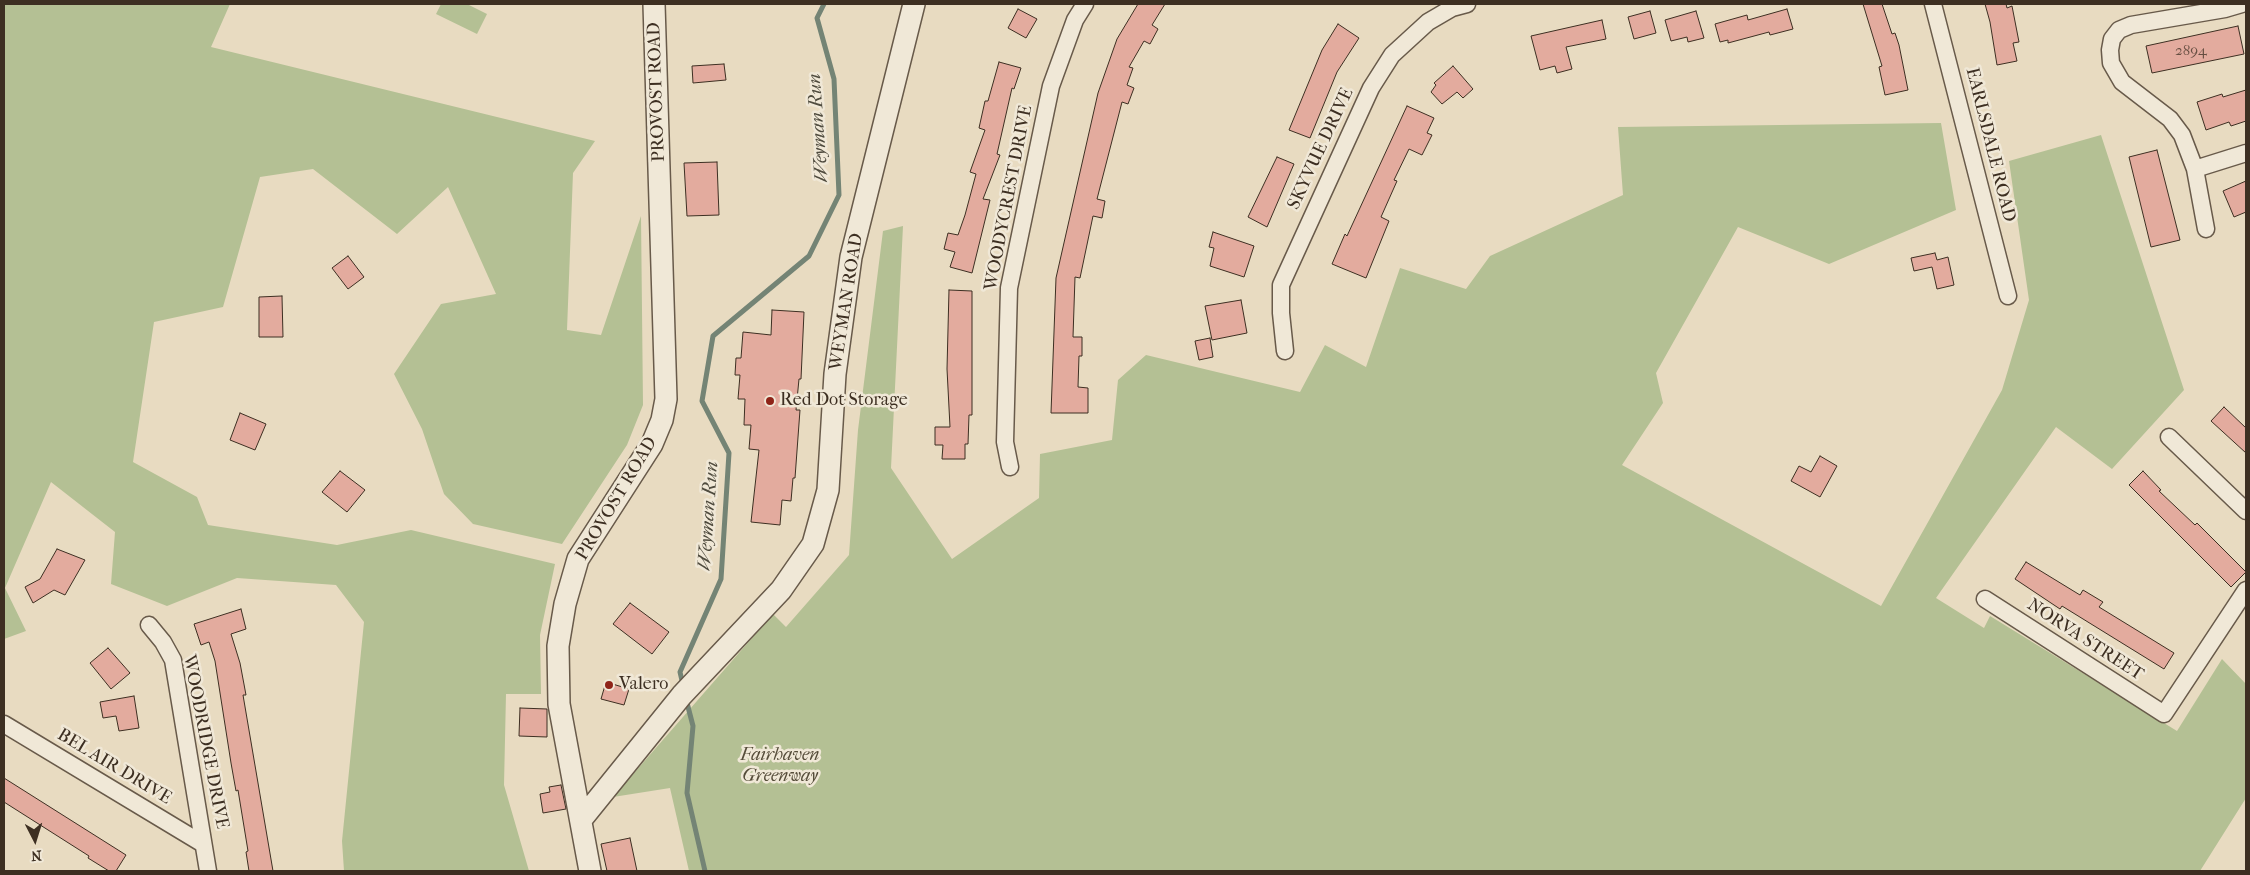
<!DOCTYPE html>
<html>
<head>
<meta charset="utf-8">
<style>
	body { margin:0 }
	#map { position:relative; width:2250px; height:875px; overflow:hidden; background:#e8dbc1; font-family:"IM FELL French Canon",serif }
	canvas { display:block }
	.frame { position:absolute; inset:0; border:5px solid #3d2f22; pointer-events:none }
	.north { position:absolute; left:10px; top:815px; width:50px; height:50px; -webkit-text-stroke:4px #f0e8d7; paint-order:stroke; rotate:175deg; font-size:14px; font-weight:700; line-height:20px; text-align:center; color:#3d2f22 }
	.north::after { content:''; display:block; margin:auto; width:18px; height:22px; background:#3d2f22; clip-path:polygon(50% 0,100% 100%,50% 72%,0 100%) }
</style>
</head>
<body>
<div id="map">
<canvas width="2250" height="875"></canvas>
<div class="frame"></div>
<div class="north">N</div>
</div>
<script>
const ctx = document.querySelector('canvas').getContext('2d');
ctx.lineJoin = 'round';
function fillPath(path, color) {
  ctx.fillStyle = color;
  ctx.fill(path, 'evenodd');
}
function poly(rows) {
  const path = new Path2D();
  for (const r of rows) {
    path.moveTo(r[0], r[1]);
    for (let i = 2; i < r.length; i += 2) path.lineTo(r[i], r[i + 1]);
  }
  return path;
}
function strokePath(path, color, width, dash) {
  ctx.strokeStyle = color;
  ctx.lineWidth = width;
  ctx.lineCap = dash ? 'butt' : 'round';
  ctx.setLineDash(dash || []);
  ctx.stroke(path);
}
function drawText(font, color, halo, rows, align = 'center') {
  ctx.font = font + ' "IM FELL French Canon",serif';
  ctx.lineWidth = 5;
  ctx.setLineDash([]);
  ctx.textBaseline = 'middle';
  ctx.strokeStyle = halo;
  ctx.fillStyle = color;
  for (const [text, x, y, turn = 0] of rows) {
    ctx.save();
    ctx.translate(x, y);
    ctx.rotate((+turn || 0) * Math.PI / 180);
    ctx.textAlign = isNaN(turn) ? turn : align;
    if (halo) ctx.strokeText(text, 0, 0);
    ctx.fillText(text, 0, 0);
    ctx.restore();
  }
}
const green = poly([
	[4,4,230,4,211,47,595,141,573,173,567,330,601,335,641,216,643,405,627,445,562,544,473,524,444,494,422,429,394,374,441,304,496,294,448,187,397,234,313,169,260,177,223,307,154,322,133,462,197,497,208,525,337,545,411,530,555,564,540,635,541,694,506,694,504,785,529,871,344,871,342,841,364,622,336,585,237,578,167,606,111,584,115,532,51,482,5,588,26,631,4,639],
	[441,4,467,4,487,14,477,34,436,14],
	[1941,123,1956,210,1829,264,1738,227,1656,373,1663,403,1622,465,1881,606,2002,390,2029,300,2009,161,2101,135,2184,390,2112,469,2056,427,1936,598,1984,628,1990,616,2177,731,2222,659,2246,684,2246,798,2200,871,689,871,670,788,613,797,773,614,786,627,849,555,858,430,883,231,903,226,891,468,952,559,1039,498,1040,454,1112,440,1118,380,1146,355,1300,392,1325,345,1366,367,1400,268,1466,289,1490,256,1623,195,1618,127]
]);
const stream = poly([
	[683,685,680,672,721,579,729,453,702,401,713,336,809,256,839,195,834,79,817,18,824,4],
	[686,699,693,726,687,793,705,871]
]);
const building = poly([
	[1138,4,1165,4,1152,25,1158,29,1150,44,1144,41,1129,67,1133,68,1127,85,1134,88,1128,104,1122,102,1097,199,1105,201,1102,218,1093,216,1080,278,1075,277,1073,337,1082,337,1082,356,1079,356,1078,387,1088,388,1088,413,1051,413,1056,278,1098,93,1117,39,1138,4],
	[1863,4,1882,4,1892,34,1895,33,1899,45,1908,90,1885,95,1879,67,1882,66,1863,4],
	[1985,4,2006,4,2007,8,2012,6,2019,42,2013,43,2017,61,1997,65,1990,22,1985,4],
	[1018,9,1037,19,1026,38,1008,28,1018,9],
	[1787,9,1793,29,1770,35,1769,32,1728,43,1728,40,1720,42,1715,24,1747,15,1748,20,1787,9],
	[1650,11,1656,33,1634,39,1628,17,1650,11],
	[1696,11,1704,38,1688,42,1687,37,1671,41,1665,20,1696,11],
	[1602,20,1606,39,1566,47,1572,69,1557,73,1555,66,1540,70,1531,36,1602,20],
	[1338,24,1359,38,1337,72,1310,138,1289,130,1322,50,1338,24],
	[2238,26,2244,54,2152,73,2146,46,2238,26],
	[999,62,1021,68,1014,89,1012,88,997,154,1000,155,983,199,990,200,972,273,950,267,955,252,944,249,948,233,958,235,965,215,976,174,970,172,985,130,979,128,985,101,988,101,999,62],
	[724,64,726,80,693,83,692,66,724,64],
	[1453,66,1473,89,1463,98,1457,92,1442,104,1431,92,1436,85,1434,83,1453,66],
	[2246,90,2246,121,2231,126,2229,122,2206,130,2197,102,2222,94,2223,97,2246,90],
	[1407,106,1434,118,1427,133,1432,135,1422,155,1409,149,1394,180,1397,181,1381,217,1389,221,1366,278,1332,264,1345,234,1347,236,1407,106],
	[2157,150,2180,240,2151,247,2129,157,2157,150],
	[1277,157,1294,164,1267,227,1248,217,1277,157],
	[717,162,719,215,687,216,684,163,717,162],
	[2246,181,2246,212,2234,217,2223,191,2246,181],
	[1213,232,1254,246,1244,277,1210,266,1214,248,1209,247,1213,232],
	[1935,253,1937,260,1948,257,1954,285,1937,289,1932,267,1914,271,1911,258,1935,253],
	[348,256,364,277,348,289,332,268,348,256],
	[949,290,972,291,972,415,969,415,968,444,965,444,965,459,942,459,943,445,935,445,935,427,950,427,947,369,949,290],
	[282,296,283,337,259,337,259,297,282,296],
	[1241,300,1247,333,1212,340,1205,306,1241,300],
	[772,310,804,312,801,379,799,379,796,410,800,410,795,478,793,478,791,501,782,500,780,525,751,522,759,450,749,449,751,425,744,425,745,399,738,399,740,375,735,375,736,358,741,358,743,332,771,335,772,310],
	[1210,338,1213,357,1199,360,1195,341,1210,338],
	[2224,407,2246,428,2246,453,2211,421,2224,407],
	[240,413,266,424,255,450,230,440,240,413],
	[1820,456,1837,466,1820,497,1791,481,1799,466,1811,472,1820,456],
	[340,471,365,490,347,512,322,492,340,471],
	[2143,471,2161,490,2159,491,2195,525,2197,523,2246,572,2231,587,2129,485,2143,471],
	[57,549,85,560,65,595,54,590,33,603,25,587,40,579,57,549],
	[2026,562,2080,595,2083,590,2103,602,2099,607,2174,653,2164,669,2062,606,2060,609,2015,579,2026,562],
	[630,603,669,632,652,654,613,624,630,603],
	[241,609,246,629,231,634,240,663,246,695,243,695,273,871,249,871,246,852,248,851,238,790,236,791,231,763,215,661,209,642,201,645,194,624,241,609],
	[108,648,130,673,111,689,90,663,108,648],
	[606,682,629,689,624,705,601,699,606,682],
	[134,696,139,728,119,731,116,716,103,718,100,702,134,696],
	[520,708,547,709,547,737,519,736,520,708],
	[4,778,126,855,116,871,109,871,88,858,89,856,4,802,4,778],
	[561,785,566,809,543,813,540,794,550,792,549,787,561,785],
	[630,838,637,871,607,871,601,844,630,838]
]);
const minor = poly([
	[1933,4,2008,296],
	[2242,4,2225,9,2131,25,2119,30,2112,39,2110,50,2111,63,2122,82,2170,119,2182,135,2195,169,2246,153],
	[2195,169,2206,229],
	[1285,351,1281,313,1281,285,1371,88,1392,55,1428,22,1452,8,1467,4],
	[2169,437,2246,511],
	[1010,467,1005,442,1009,288,1051,86,1075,20,1085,4],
	[1985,599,2164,714,2246,590],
	[149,625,163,642,173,660,208,871],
	[4,724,203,844]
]);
const tertiary = poly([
	[581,820,682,695,781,590,813,544,828,490,835,374,851,257,914,4],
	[590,871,559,704,558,646,565,604,578,559,652,444,662,420,666,399,654,4]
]);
const markers = [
	[770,401,5,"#8f2418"],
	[609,685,5,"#8f2418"]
];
const numberNames = [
	["2894",2191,51]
];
const streetNames = [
	["PROVOST ROAD",657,92,-92],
	["EARLSDALE ROAD",1990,145,76],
	["SKYVUE DRIVE",1321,149,-65],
	["WOODYCREST DRIVE",1009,198,-79],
	["WEYMAN ROAD",847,302,-81],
	["PROVOST ROAD",617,499,-59],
	["NORVA STREET",2085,640,33],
	["WOODRIDGE DRIVE",205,742,79],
	["BEL AIR DRIVE",114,767,31]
];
const poiNames = [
	["Red Dot Storage",780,401],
	["Valero",619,685]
];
const parkNames = [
	["Fairhaven",780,756],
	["Greenway",780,777]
];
const waterNames = [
	["Weyman Run",819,128,-94],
	["Weyman Run",709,516,-86]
];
fillPath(green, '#b4c094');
strokePath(stream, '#748475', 5);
fillPath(building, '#e3ab9e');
strokePath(building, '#3d2f22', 1);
strokePath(minor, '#685a4a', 19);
strokePath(tertiary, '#685a4a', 24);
strokePath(minor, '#f0e8d7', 16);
strokePath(tertiary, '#f0e8d7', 21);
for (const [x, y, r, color] of markers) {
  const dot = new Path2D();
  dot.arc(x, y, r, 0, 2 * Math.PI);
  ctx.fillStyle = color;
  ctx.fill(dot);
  strokePath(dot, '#f0e8d7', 2);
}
drawText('15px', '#664e41', null, numberNames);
drawText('18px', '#3d2f22', '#f0e8d7', streetNames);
drawText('18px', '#3d2f22', '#f0e8d7', poiNames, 'left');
drawText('italic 18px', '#554c39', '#f0e8d7', parkNames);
drawText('italic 19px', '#4f4b3e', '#f0e8d7', waterNames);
</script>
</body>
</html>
